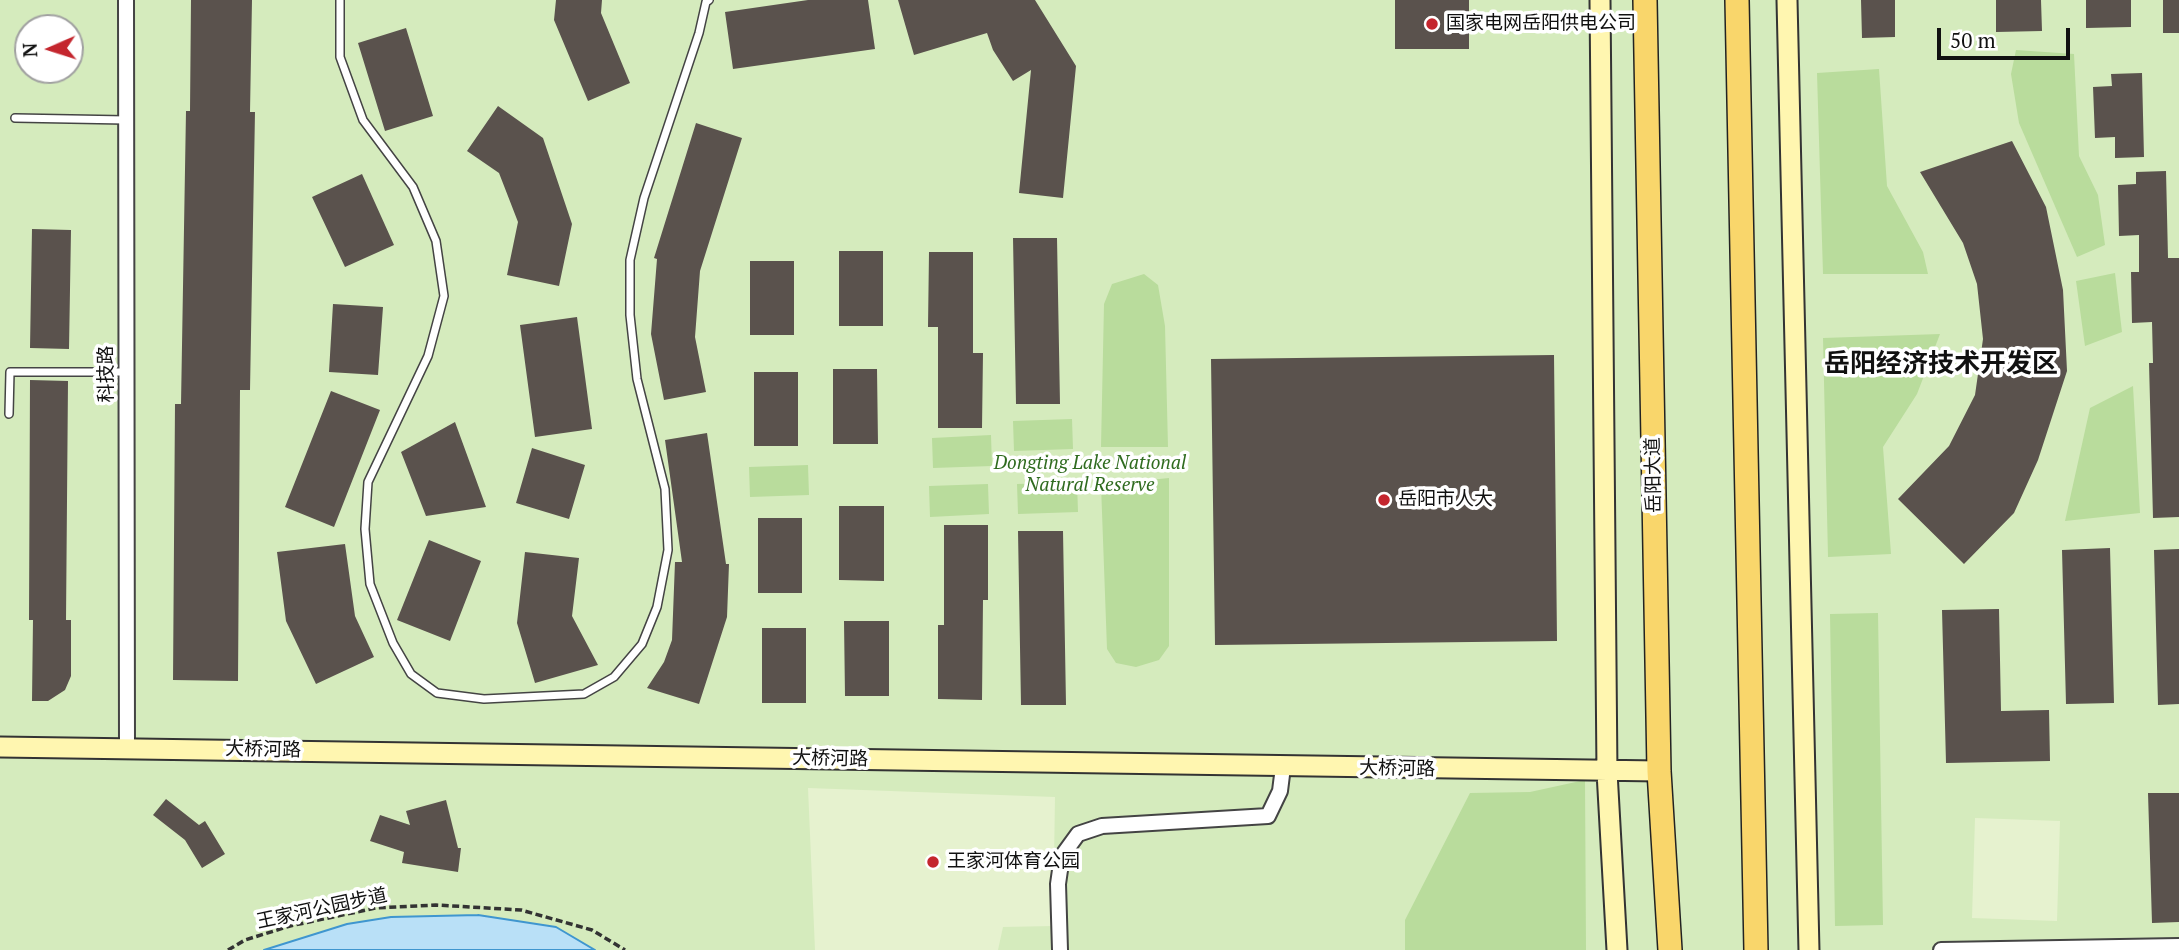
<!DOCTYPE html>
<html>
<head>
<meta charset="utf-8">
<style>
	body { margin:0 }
	#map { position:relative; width:2179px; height:950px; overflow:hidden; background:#fffdf5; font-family:"PT Serif",serif }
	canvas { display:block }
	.north { position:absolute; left:14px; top:14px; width:70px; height:70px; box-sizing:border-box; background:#fff; border:2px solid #a0a0a0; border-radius:50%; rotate:267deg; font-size:19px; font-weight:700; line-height:28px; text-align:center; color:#111 }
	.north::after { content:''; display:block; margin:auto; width:24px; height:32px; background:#c4262e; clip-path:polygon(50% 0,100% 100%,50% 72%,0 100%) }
	.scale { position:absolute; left:1937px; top:28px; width:133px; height:32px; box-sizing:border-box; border:4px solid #111; border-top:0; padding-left:9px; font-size:21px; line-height:24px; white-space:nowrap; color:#111; -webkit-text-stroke:5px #fff; paint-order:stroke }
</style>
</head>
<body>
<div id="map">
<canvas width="2179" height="950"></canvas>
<div class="north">N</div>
<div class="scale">50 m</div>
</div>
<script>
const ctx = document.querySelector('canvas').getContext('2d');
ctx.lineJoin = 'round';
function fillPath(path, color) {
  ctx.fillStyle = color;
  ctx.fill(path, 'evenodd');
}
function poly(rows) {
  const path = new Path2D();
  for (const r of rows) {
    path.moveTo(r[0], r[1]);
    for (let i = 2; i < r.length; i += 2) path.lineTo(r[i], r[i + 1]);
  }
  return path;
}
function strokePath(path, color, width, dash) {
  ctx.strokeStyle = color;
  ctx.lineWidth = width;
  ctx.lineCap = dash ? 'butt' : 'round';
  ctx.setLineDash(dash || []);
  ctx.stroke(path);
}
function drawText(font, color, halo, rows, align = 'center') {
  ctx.font = font + ' "PT Serif","Noto Sans SC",serif';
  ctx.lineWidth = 7;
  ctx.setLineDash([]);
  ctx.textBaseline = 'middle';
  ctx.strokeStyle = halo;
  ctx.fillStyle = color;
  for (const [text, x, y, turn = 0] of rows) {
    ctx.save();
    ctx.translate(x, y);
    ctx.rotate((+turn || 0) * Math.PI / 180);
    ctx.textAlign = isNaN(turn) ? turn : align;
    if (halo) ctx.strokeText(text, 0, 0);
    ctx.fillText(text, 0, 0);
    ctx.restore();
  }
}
const green = poly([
	[0,0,2179,0,2179,950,0,950],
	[28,28,70,28,70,70,28,70]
]);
const forest = poly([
	[2016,50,2074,54,2079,156,2098,195,2105,245,2077,257,2019,123,2011,74],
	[1879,69,1887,186,1923,252,1928,274,1823,274,1817,73],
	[2115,273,2122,332,2085,346,2076,281],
	[1144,274,1158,285,1165,326,1168,447,1101,447,1104,304,1112,284],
	[1940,334,1917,394,1883,447,1891,554,1828,557,1823,338],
	[2133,386,2140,513,2065,521,2090,408],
	[1072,419,1073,449,1014,451,1013,421],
	[991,435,992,466,933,468,932,438],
	[808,465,809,495,750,497,749,467],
	[1169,478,1169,646,1159,660,1136,667,1116,663,1107,649,1101,485],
	[1077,482,1078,512,1018,514,1017,484],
	[988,484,989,514,930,517,929,486],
	[1878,613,1883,925,1835,926,1830,614],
	[1585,780,1586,950,1405,950,1405,920,1470,793,1530,792]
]);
const pitch = poly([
	[808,788,1055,797,1053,926,1003,927,998,950,815,950],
	[1975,818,2060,821,2057,921,1972,918]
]);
const water = poly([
	[478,915,556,927,595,950,264,950,347,924,391,917,478,915]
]);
const building = poly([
	[191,0,252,0,250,112,255,112,250,390,240,390,238,681,173,680,175,404,181,404,186,111,190,111],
	[556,0,602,0,601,13,630,83,588,101,554,20],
	[808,0,868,0,875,49,733,69,725,12],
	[898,0,1035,0,1076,66,1063,198,1019,193,1031,70,1013,81,993,50,987,33,914,55],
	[1395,0,1469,0,1469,49,1395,49],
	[1861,0,1895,0,1895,37,1862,38],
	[1996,0,2041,0,2042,31,1996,32],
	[2086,0,2131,0,2131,27,2086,28],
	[2163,0,2179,0,2179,33,2163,33],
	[406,28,433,116,385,131,358,43],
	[2142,73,2144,157,2115,158,2115,137,2095,138,2093,87,2112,86,2111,74],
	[498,106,543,138,572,224,559,286,507,275,518,222,499,173,467,151],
	[696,123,742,138,700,271,695,337,706,392,664,400,651,334,657,259,654,258],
	[2012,141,2046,207,2063,290,2067,371,2038,460,2014,513,1964,564,1898,499,1949,446,1975,395,1983,339,1977,284,1963,243,1920,172],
	[2166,171,2168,258,2179,258,2179,517,2153,518,2149,363,2153,363,2152,322,2132,323,2131,272,2139,272,2139,235,2119,236,2118,185,2136,184,2136,172],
	[362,174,394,245,345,267,312,197],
	[32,229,71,230,69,349,30,348],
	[1013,238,1057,238,1060,404,1016,404],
	[839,251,883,251,883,326,839,326],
	[929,252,973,252,973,353,983,353,982,428,938,428,938,327,928,327],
	[750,261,794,261,794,335,750,335],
	[333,304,383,307,378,375,329,372],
	[577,317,592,429,535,437,520,325],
	[1554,355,1557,641,1215,645,1211,359],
	[833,369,877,369,878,444,833,444],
	[754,372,798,372,798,446,754,446],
	[30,380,68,381,66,620,71,620,71,676,65,690,48,701,32,701,33,620,29,620],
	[331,391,380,410,334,527,285,507],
	[455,422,486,507,426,516,401,452],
	[707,433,726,564,729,564,727,617,699,704,647,688,664,662,672,640,675,562,682,562,665,440],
	[532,448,585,465,569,519,516,503],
	[839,506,884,506,884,581,839,580],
	[758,518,802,518,802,593,758,593],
	[944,525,988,525,988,600,983,600,982,700,938,699,938,625,944,625],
	[1018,531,1063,531,1066,705,1021,705],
	[429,540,481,561,450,641,397,620],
	[345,544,355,616,374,657,316,684,286,621,277,552],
	[2110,548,2114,703,2066,704,2062,550],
	[2179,549,2179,704,2158,705,2154,550],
	[525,552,579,558,572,616,598,665,535,683,517,623],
	[1999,609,2001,711,2049,710,2050,761,1946,763,1942,610],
	[844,621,889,621,889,696,845,696],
	[762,628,806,628,806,703,762,703],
	[2148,793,2179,793,2179,922,2152,923],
	[166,799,199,825,205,821,225,854,202,868,185,840,153,815],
	[446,800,458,848,461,848,458,872,402,863,404,852,370,841,380,815,410,825,406,811]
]);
const path = poly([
	[228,950,245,940,290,926,376,908,436,905,521,910,592,930,625,950]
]);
const lane = poly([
	[340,0,340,57,363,120,413,187,436,241,444,296,428,356,368,482,365,529,370,584,393,643,411,674,437,693,484,699,584,694,614,677,642,644,657,607,668,550,665,489,637,379,630,315,630,260,644,198,699,33,706,2,709,0],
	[15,118,126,120],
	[9,414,10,372,126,372]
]);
const street = poly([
	[126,0,127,747],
	[1060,950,1058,884,1062,856,1078,834,1102,826,1268,816,1280,791,1283,767],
	[1941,950,2179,946]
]);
const secondary = poly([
	[1600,0,1607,772,1617,950],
	[1787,0,1809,950],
	[0,747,1659,771]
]);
const primary = poly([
	[1645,0,1659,771,1670,950],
	[1737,0,1756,950]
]);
const markers = [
	[1432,24,7,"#c4262e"],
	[1384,500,7,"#c4262e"],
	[933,862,7,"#c4262e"]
];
const poiNames = [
	["国家电网岳阳供电公司",1446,24],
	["岳阳市人大",1398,500],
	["王家河体育公园",947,862]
];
const streetNames = [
	["科技路",107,374,-90],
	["岳阳大道",1654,475,-91],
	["大桥河路",263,750,1],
	["大桥河路",830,759,1],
	["大桥河路",1397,769,1],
	["王家河公园步道",322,909,-12]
];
const parkNames = [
	["Dongting Lake National",1090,464],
	["Natural Reserve",1090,486]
];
const districtNames = [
	["岳阳经济技术开发区",1941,365]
];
fillPath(green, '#d5ebbd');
fillPath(forest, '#b9dc9c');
fillPath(pitch, '#e6f2cf');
fillPath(water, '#b9e0f7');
strokePath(water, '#3f96cf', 2);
fillPath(building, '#5a524d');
strokePath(lane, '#444', 10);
strokePath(street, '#444', 18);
strokePath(secondary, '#333', 23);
strokePath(primary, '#222', 26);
strokePath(path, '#333', 3.5, [7, 3.5]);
strokePath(lane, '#fff', 7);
strokePath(street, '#fff', 14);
strokePath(secondary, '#fff6b0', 19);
strokePath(primary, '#f9d66b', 23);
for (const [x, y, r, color] of markers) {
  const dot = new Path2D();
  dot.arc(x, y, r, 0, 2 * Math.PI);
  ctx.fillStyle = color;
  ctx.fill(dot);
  strokePath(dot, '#fff', 2.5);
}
drawText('19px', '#111', '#fff', poiNames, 'left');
drawText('19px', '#111', '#fff', streetNames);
drawText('italic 19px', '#2f6b1f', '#fff', parkNames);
drawText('bold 26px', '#111', '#fff', districtNames);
</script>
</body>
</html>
